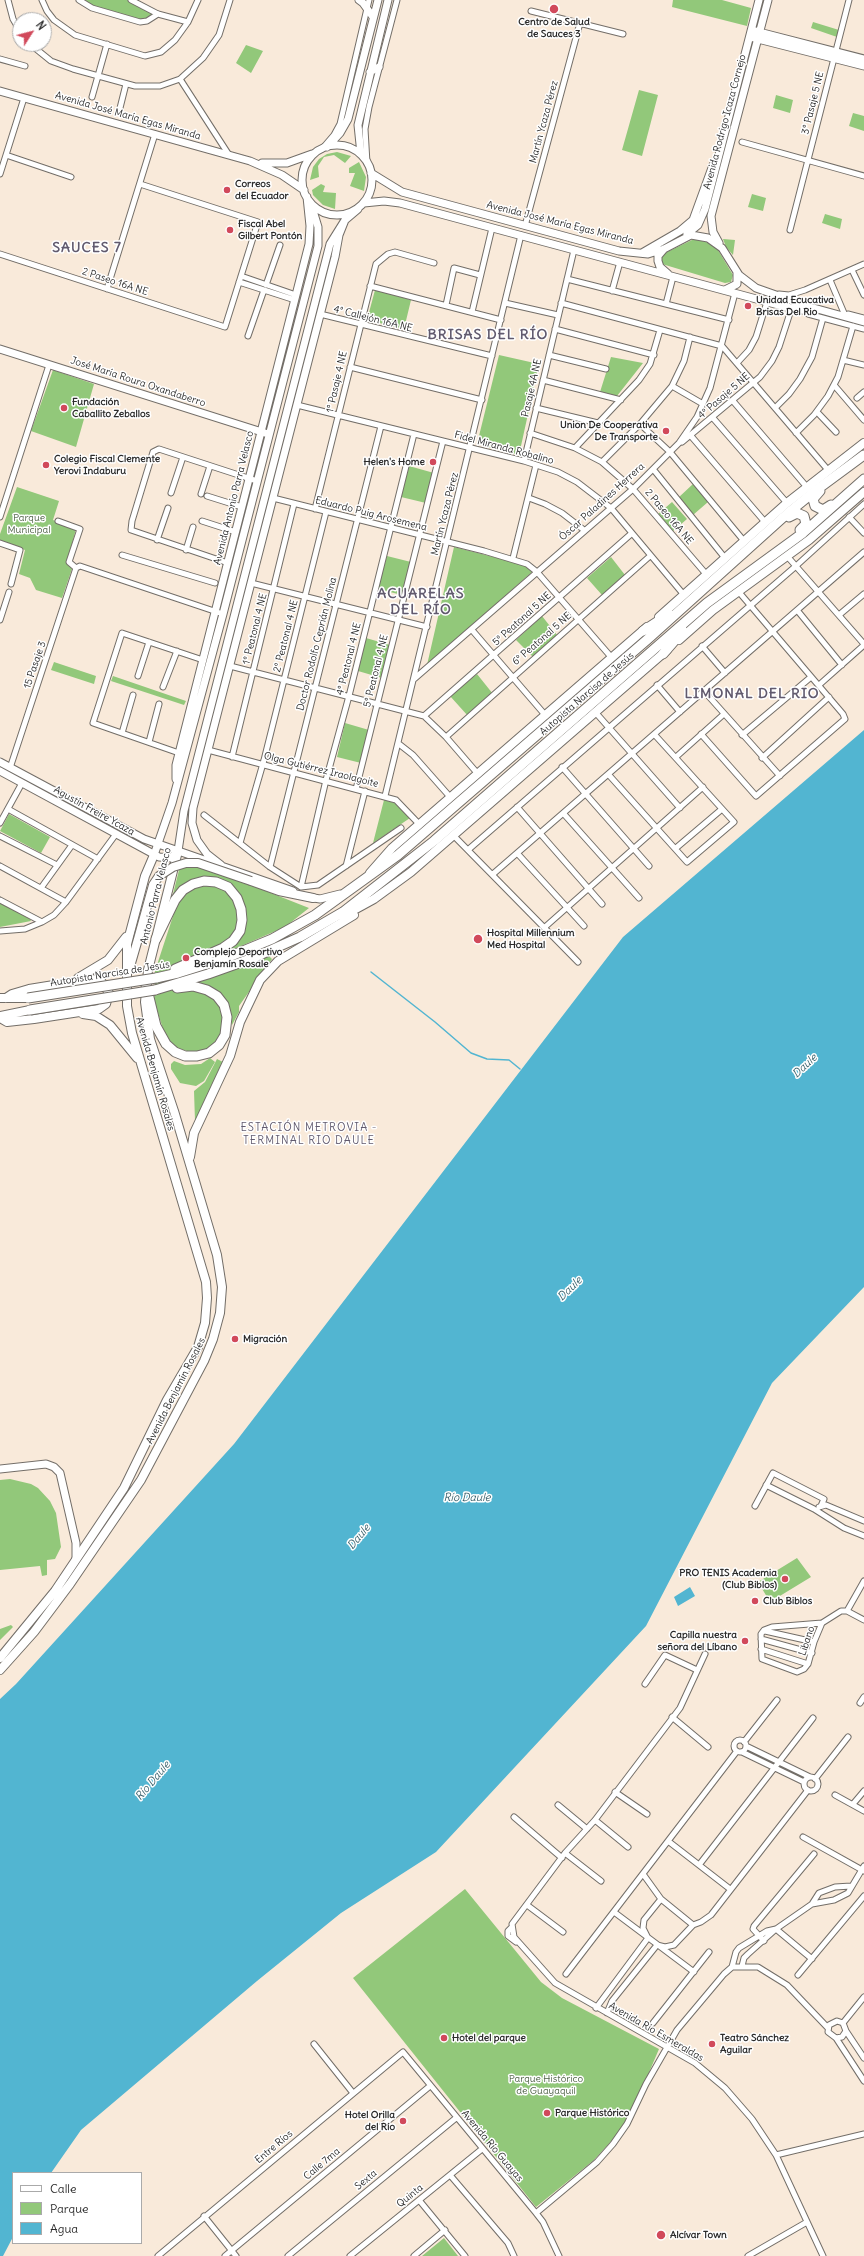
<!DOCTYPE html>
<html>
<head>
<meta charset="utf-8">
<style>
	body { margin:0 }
	#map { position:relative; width:864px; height:2256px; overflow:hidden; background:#f9eada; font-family:Delius,sans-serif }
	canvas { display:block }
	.legend { position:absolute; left:12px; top:2172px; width:130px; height:72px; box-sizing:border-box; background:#fff; border:1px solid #aaa; margin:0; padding:5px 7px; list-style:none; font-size:12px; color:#2b2b2b }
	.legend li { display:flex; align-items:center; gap:8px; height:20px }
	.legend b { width:20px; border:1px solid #aaa }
	.north { position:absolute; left:12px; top:12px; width:40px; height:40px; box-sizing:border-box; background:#fff; border:1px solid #aaa; border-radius:50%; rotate:54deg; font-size:11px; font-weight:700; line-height:16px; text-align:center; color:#2b2b2b }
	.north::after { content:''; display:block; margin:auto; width:14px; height:18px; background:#d1495b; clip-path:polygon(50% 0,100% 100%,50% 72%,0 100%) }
</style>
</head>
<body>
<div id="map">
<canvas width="864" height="2256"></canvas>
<ul class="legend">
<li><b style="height:5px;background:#fff"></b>Calle</li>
<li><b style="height:11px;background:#92c87a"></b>Parque</li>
<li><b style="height:11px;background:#52b5d1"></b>Agua</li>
</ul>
<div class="north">N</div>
</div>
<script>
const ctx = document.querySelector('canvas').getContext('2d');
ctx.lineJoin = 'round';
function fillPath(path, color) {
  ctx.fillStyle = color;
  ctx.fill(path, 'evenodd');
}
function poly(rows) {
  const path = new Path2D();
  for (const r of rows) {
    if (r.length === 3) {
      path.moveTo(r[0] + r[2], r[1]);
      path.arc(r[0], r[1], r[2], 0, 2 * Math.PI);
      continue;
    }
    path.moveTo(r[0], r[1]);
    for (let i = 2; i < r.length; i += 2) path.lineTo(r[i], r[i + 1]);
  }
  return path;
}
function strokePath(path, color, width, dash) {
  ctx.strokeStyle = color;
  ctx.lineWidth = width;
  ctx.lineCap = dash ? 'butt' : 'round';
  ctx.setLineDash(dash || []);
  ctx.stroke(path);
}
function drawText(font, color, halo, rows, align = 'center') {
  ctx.font = font + ' Delius,sans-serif';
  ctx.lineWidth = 3;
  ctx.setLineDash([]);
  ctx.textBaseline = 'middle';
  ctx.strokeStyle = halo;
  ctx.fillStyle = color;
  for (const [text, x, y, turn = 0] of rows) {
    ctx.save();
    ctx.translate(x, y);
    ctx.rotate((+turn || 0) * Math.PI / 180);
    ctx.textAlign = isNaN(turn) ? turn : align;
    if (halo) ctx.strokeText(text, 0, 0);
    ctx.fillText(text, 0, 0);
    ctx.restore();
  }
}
const green = poly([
	[84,0,131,0,155,13,147,19,139,19,90,5],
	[673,0,722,0,751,8,747,26,672,7],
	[813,22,839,30,837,37,811,28],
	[246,45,263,51,251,73,236,63],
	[639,90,658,95,642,156,622,150],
	[776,95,793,100,790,113,773,108],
	[853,113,864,116,864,131,849,126],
	[337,152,351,156,345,163,334,155,324,157,318,166,319,177,310,180,313,167,319,159,327,154],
	[359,162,366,177,364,191,350,186,355,173,349,173,349,168],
	[321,184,325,186,323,192,336,193,335,209,323,205,313,195,312,190],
	[752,194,766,198,763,211,748,207],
	[825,214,842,219,840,229,822,223],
	[694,239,710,243,718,250,733,275,731,282,725,283,662,264,661,258,665,253],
	[723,239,735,240,733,255,726,247],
	[375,290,411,300,404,329,367,320],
	[499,355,539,364,519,455,477,444],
	[611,357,643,363,617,396,600,392],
	[53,370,94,384,76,447,31,431],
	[409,466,434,473,426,503,401,497],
	[693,484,708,502,693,515,678,498],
	[17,487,59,501,53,520,76,529,67,562,72,569,62,598,36,590,30,578,19,574,25,550,0,541,0,534],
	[672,502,687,519,672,532,657,515],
	[454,547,525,565,532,572,427,665],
	[387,556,411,562,402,595,378,589],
	[611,557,625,575,602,595,587,578],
	[542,616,557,635,533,657,516,640],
	[366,638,390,645,382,678,358,671],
	[54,662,96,676,94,684,51,670],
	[477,674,493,694,468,716,450,696],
	[113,676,186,701,184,705,111,681],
	[345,723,369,730,361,763,337,757],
	[384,800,395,803,410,818,373,843],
	[9,814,50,837,41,853,0,831],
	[187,865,205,867,309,908,285,927,204,962,207,977,269,956,272,959,239,1006,239,1012,232,1025,228,1006,221,1007,224,1028,217,1042,204,1051,194,1053,177,1048,170,1042,165,1035,154,1001,155,971,176,907,172,898,180,866],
	[0,903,30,919,31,921,0,927],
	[210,1058,215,1062,204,1081,196,1086,180,1083,171,1069,171,1064,174,1061,185,1065,201,1064],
	[217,1059,223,1062,195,1121,194,1091,205,1082],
	[10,1479,31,1484,38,1488,50,1501,56,1513,61,1547,55,1559,47,1560,47,1575,42,1576,40,1566,0,1570,0,1480],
	[797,1558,811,1577,770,1602,758,1582],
	[11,1625,13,1627,0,1640,0,1629],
	[465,1889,541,1982,562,1998,659,2049,627,2124,594,2160,536,2207,353,1978],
	[444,2238,458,2256,422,2256]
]);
const water = poly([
	[864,730,864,1287,772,1383,646,1626,436,1852,341,1913,257,1981,81,2130,51,2173,13,2173,13,2237,3,2256,0,2256,0,1699,16,1684,234,1444,623,937],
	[690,1587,695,1596,678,1606,674,1597]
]);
const stream = poly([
	[371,972,435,1022,471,1053,487,1059,509,1060,520,1069]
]);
const street = poly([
	[8,0,13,19,20,31],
	[42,0,47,11,54,20,75,35,145,56,161,52,175,40,188,22,198,0],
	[79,0,92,8,140,22,147,21,158,14],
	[131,0,158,14,188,22],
	[531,11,623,34],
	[30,44,51,61,73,69,135,86,160,86,180,79,203,58,219,35,230,0],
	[0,59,25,66],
	[180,79,229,155],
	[92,97,107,44],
	[120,108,126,84],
	[742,142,864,176],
	[322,149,334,135,340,124,369,0],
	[6,155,71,177],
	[367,163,365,129,369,107,397,0],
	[0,174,24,98],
	[525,226,580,23],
	[790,230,849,0],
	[0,254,225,327,258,222,140,184],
	[852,270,864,295],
	[241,276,296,295],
	[567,279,729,320],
	[830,280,844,313],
	[239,282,295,300],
	[266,285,280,245],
	[370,286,501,320],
	[107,289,155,134],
	[612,291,620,262],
	[779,294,789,295,805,290,864,264],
	[505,303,558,315],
	[561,303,722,346,828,470],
	[666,304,673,277],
	[446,305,454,268,480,275],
	[472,312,492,228],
	[320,314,492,356],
	[808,314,864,329],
	[848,314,864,318],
	[555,329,654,355],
	[248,336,264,290],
	[549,355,606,369],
	[843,360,864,365],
	[737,363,749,350,756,337,767,302],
	[350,367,482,400],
	[543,380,621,400],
	[834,385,864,420],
	[672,386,703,404],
	[857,398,864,392],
	[733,401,806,486],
	[297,405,524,461,558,472,577,482,611,508,684,595],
	[536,408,598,423],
	[775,408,789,394,800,379,812,357,823,318],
	[817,412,836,432],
	[713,418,787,503],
	[640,424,670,452,744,541],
	[530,433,575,448,602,462,633,489,706,574],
	[796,433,814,415,828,396,838,377,853,326],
	[691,436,765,522],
	[682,442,760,377,772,361,779,347,791,310],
	[575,448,639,380,650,364,660,330],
	[524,461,574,250],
	[602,462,640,424,672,386,684,361,690,337],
	[653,469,725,558],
	[171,493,183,457],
	[201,494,210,466],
	[207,496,242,507],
	[273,498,484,551,527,564,537,572,612,658],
	[529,498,545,504,562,513,584,530],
	[315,509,376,264,388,254,395,252,434,263],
	[0,517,49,365],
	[849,517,864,533],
	[58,521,80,529,69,562,76,568,80,566,223,614],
	[202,521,236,532],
	[157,540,168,508],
	[0,543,20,550,11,584],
	[186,550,193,527],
	[122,555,215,583],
	[787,556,864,644],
	[513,558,536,465],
	[228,563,131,530,132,521,153,452,159,449,257,481],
	[251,583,427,627],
	[797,610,842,665],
	[839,615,864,594],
	[0,620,9,592],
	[472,630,546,716],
	[702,646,725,673],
	[230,666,424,716,446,737,478,774],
	[138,676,149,642],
	[414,679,633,489,679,443,697,417,710,388,735,293],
	[657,685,680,712],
	[819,685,864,645],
	[163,687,177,651],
	[704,691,780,776],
	[596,713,680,808],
	[424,716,631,534],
	[122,733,133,695],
	[701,734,756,796,845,719,843,714,738,591],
	[742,735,811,677],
	[446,737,650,556],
	[149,742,159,704],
	[399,744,413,755,451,798],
	[208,750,396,800,420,825],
	[179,753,93,723,122,633,203,660],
	[232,757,294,504],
	[676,757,724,714],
	[762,758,829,697],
	[562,767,649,866],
	[10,768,76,568],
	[608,774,687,862,734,822,654,734],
	[356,789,443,441],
	[385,796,521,235],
	[517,807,602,904],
	[8,809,98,859],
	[563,813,639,898],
	[204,815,270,867,301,887,318,885,401,828],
	[0,823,22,783],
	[0,836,57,865],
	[454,836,578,962],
	[240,843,264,760,326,512],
	[676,848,722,809],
	[469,849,796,566,864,504],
	[517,853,584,926],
	[0,866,66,902],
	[346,866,365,791],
	[270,867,381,426],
	[493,874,864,552],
	[301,887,326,780,349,696,414,434],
	[41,888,72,845],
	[0,900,42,922],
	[545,927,703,787],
	[0,931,25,929,42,922,54,915,66,902,116,834],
	[766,1485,814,1509,844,1528,864,1536],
	[755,1506,773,1473,824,1499,821,1506],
	[819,1507,826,1505,864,1521],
	[847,1611,864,1581],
	[822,1623,814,1642,808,1664,804,1669,797,1672,762,1659,761,1634,764,1630,772,1627,822,1623],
	[822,1623,841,1611,847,1611,864,1620],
	[765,1631,814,1642],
	[761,1639,812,1653],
	[761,1649,808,1664],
	[705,1654,680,1708,595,1820,565,1853,512,1924,514,1937,555,1983,695,2063,725,2088,752,2119,776,2155,823,2256],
	[645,1684,665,1655,697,1670],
	[860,1703,864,1697],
	[672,1717,708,1747],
	[740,1746,6],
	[744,1742,777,1700],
	[746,1746,810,1777],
	[742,1752,804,1782],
	[811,1784,7],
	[815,1779,848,1737],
	[615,1792,647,1814],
	[835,1795,864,1811],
	[853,1804,864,1791],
	[558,1805,587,1829],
	[514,1817,562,1858],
	[595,1820,628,1847],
	[803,1837,864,1871],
	[668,1841,730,1889],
	[565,1853,601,1881],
	[699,1865,813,1718],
	[643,1874,661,1899,693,1925],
	[812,1904,819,1893,835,1887,851,1886],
	[527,1905,563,1932],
	[614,1912,694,1972],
	[512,1927,508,1931,508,1936,516,1942],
	[776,1929,812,1959],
	[764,1941,753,1929,754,1926,814,1854],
	[742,1966,744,1958,748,1954,776,1929,812,1904,834,1900,848,1893,864,1866],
	[732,1967,736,1952,739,1948,767,1931,776,1929],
	[566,1974,737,1751],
	[798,1975,864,1896],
	[596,2008,648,1938,643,1928,644,1920,661,1899],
	[607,2013,612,2001,657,1945,665,1947,674,1945,693,1925,701,1922,711,1915,808,1790],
	[653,2023,709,1952],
	[843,2023,864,1997],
	[846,2031,864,2058],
	[836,2038,842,2037,846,2031,843,2023,837,2021,829,2025,828,2032,836,2038,864,2081],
	[314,2044,353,2093],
	[776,2155,864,2134],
	[450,2175,508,2243,514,2256],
	[419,2200,465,2256],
	[536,2213,597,2162,613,2144,627,2124,646,2084,677,2030,724,1974,732,1967,758,1967,787,1985,828,2028],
	[204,2216,236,2256],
	[158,2256,403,2052,536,2213,543,2222,559,2256],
	[225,2256,430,2086],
	[288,2256,456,2118],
	[350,2256,482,2149],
	[414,2256,445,2230],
	[748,2256,807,2222]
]);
const secondary = poly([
	[359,0,363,3,373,17],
	[755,31,864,59],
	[754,38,864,66],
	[370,72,379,67],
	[0,91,250,161,282,175,304,190],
	[337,180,35],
	[327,147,340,133,348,119,378,0],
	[361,154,358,125,388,0],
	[262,163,287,163,312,154],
	[371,173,402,192,619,251,648,254,664,249,691,235,708,238,722,248,739,275,756,288,810,307,864,322],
	[364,203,384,201,400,203,786,307,813,312],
	[687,234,698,225,705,209,759,0],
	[719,243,713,232,711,216,768,0],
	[664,249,658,256,658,261,660,267,668,274],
	[642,253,680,231,693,220,713,165],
	[725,290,737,284,737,272],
	[0,349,265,433],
	[0,762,144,839,293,891],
	[0,771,159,857,171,858,178,851],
	[176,779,176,765,309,244,310,226,307,197],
	[178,851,184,811,330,244,345,220,358,209],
	[154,855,172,803,223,614,318,246,318,227,311,204],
	[221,865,207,854,197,840,192,823,193,808,335,257,339,235,345,220],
	[308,897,320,899,340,894],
	[0,1469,46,1464,54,1467,60,1473,76,1543,76,1559]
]);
const primary = poly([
	[659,617,787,503,864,443],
	[679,640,713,610,809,540,864,492],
	[370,873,392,848,647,627],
	[251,881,279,891,313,898],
	[343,916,374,899,411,872,667,650],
	[129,970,138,939],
	[78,978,108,960,126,937],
	[0,998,28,998],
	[83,1014,96,1016,110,1025,137,1058],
	[0,1016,30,1010],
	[0,1018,7,1022,34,1019,99,1009,106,1004,109,993,101,981,91,979,29,989,12,994,6,998],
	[190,1157,194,1133,230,1056,240,1022,260,980,278,961,354,915],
	[0,1658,55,1591,124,1488,167,1400,198,1347,205,1323,207,1298,206,1282,132,1033,127,1006,127,944,145,876,154,855],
	[0,1670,34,1632,70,1584,141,1480,204,1361,213,1339,220,1313,222,1287,217,1255,174,1111,150,1039,145,1002,148,970,178,851]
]);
const highway = poly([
	[820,491,813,499,815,506,823,510,831,505],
	[789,517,797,513,804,516,806,524,800,530],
	[643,631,669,614],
	[663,654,683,631],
	[156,939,175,900,183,890,193,884,204,881,216,882,228,887,237,898,241,909,242,920,240,931,233,941,223,948,175,969],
	[156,978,178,973,226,958,272,939,315,915,398,855,649,638,788,513,815,491,864,455],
	[146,985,156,1026,166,1044,175,1052,185,1056,197,1056,209,1053,219,1045,225,1035,227,1017,224,1005,217,996,207,990,193,986,177,988],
	[155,990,208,974,253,958,300,937,343,912,434,841,707,603,803,533,864,479]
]);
const primaryBridge = poly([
	[138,939,153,885,159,876,173,867,186,863,198,863,251,881]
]);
const highwayBridge = poly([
	[28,998,156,978],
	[30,1010,155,990]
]);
const markers = [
	[554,9,5,"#d1495b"],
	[227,190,4,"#d1495b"],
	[230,230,4,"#d1495b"],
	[748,306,4,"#d1495b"],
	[64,408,4,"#d1495b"],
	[666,431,4,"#d1495b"],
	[433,462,4,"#d1495b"],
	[46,465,4,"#d1495b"],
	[478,939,5,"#d1495b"],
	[186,958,4,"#d1495b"],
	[235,1339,4,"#d1495b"],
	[785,1579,4,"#d1495b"],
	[755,1601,4,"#d1495b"],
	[745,1641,4,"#d1495b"],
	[444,2038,4,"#d1495b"],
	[712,2044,4,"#d1495b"],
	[547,2113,4,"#d1495b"],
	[403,2121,4,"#d1495b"],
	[661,2235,5,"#d1495b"]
];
const poiNames = [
	["Centro de Salud",554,22,"center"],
	["de Sauces 3",554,34,"center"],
	["Correos",235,184],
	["del Ecuador",235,196],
	["Fiscal Abel",238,224],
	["Gilbert Pontón",238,236],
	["Unidad Ecucativa",756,300],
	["Brisas Del Rio",756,312],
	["Fundación",72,402],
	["Caballito Zeballos",72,414],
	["Union De Cooperativa",658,425,"right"],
	["De Transporte",658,437,"right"],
	["Colegio Fiscal Clemente",54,459],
	["Yerovi Indaburu",54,471],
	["Helen's Home",425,462,"right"],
	["Hospital Millennium",487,933],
	["Med Hospital",487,945],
	["Complejo Deportivo",194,952],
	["Benjamín Rosale",194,964],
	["Migración",243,1339],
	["PRO TENIS Academia",777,1573,"right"],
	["(Club Biblos)",777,1585,"right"],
	["Club Biblos",763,1601],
	["Capilla nuestra",737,1635,"right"],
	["señora del Líbano",737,1647,"right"],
	["Hotel del parque",452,2038],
	["Teatro Sánchez",720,2038],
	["Aguilar",720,2050],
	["Parque Histórico",555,2113],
	["Hotel Orilla",395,2115,"right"],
	["del Río",395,2127,"right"],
	["Alcívar Town",670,2235]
];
const streetNames = [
	["3º Pasaje 5 NE",813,103,-76],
	["Avenida José María Egas Miranda",128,116,16],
	["Martín Ycaza Pérez",544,122,-75],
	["Avenida Rodrigo Icaza Cornejo",725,122,-75],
	["Avenida José María Egas Miranda",560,223,14],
	["2 Paseo 16A NE",115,282,18],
	["4° Callejón 16A NE",373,319,14],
	["José María Roura Oxandaberro",138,382,18],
	["1º Pasaje 4 NE",337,382,-77],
	["Pasaje 4A NE",532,388,-77],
	["4º Pasaje 5 NE",724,396,-41],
	["Fidel Miranda Robalino",504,448,15],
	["Avenida Antonio Parra Velasco",234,498,-76],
	["Óscar Paladines Herrera",602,502,-42],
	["Eduardo Puig Arosemena",371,514,14],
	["Martín Ycaza Pérez",445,514,-76],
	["2 Paseo 16A NE",669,517,50],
	["5º Peatonal 5 NE",522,619,-42],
	["1º Peatonal 4 NE",255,629,-76],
	["2º Peatonal 4 NE",286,636,-76],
	["6º Peatonal 5 NE",542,639,-41],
	["Doctor Rodolfo Ceprián Molina",317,644,-76],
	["4º Peatonal 4 NE",349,659,-76],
	["15 Pasaje 3",35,665,-71],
	["5º Peatonal 4 NE",376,671,-76],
	["Autopista Narcisa de Jesús",587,694,-41],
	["Olga Gutiérrez Iraolagoite",321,770,14],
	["Agustín Freire Ycaza",94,811,29],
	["Antonio Parra Velasco",156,896,-76],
	["Autopista Narcisa de Jesús",110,974,-9],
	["Avenida Benjamín Rosales",155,1074,74],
	["Avenida Benjamín Rosales",176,1391,-63],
	["Libano",807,1641,-72],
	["Avenida Río Esmeraldas",656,2032,30],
	["Avenida Río Guayas",492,2146,50],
	["Entre Ríos",274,2147,-40],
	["Calle 7ma",322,2164,-40],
	["Sexta",366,2180,-40],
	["Quinta",410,2196,-39]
];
const parkNames = [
	["Parque",29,518],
	["Municipal",29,530],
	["Parque Histórico",546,2079],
	["de Guayaquil",546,2091]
];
const waterNames = [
	["Daule",805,1066,-43],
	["Daule",570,1289,-44],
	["Río Daule",467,1498],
	["Daule",359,1537,-50],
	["Río Daule",153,1781,-50]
];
const neighbourhoodNames = [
	["ESTACIÓN METROVIA -",309,1128],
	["TERMINAL RIO DAULE",309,1141]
];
const districtNames = [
	["SAUCES 7",87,248],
	["BRISAS DEL RÍO",488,335],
	["ACUARELAS",421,594],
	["DEL RÍO",421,610],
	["LIMONAL DEL RIO",752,694]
];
fillPath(green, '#92c87a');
fillPath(water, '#52b5d1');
strokePath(stream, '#52b5d1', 1.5);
strokePath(street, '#736e68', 7);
strokePath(secondary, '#736e68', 9);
strokePath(primary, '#736e68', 10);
strokePath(highway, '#736e68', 11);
strokePath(street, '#fff', 5);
strokePath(secondary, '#fff', 7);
strokePath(primary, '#fff', 8);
strokePath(highway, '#fff', 9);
strokePath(primaryBridge, '#736e68', 10, []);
strokePath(highwayBridge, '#736e68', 11, []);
strokePath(primaryBridge, '#fff', 8);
strokePath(highwayBridge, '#fff', 9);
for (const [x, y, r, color] of markers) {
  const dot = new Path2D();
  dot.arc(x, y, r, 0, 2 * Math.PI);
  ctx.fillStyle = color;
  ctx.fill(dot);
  strokePath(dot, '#fff', 1.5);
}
drawText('bold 10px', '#2b2b2b', '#fff', poiNames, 'left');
drawText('10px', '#2b2b2b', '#fff', streetNames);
drawText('10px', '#4f6247', '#fff', parkNames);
drawText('italic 11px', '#3b626d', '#fff', waterNames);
ctx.letterSpacing = '1px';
drawText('11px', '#615a6e', '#fff', neighbourhoodNames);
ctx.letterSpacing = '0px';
ctx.letterSpacing = '1px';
drawText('bold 14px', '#615a6e', '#fff', districtNames);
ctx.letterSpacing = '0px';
</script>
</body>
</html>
